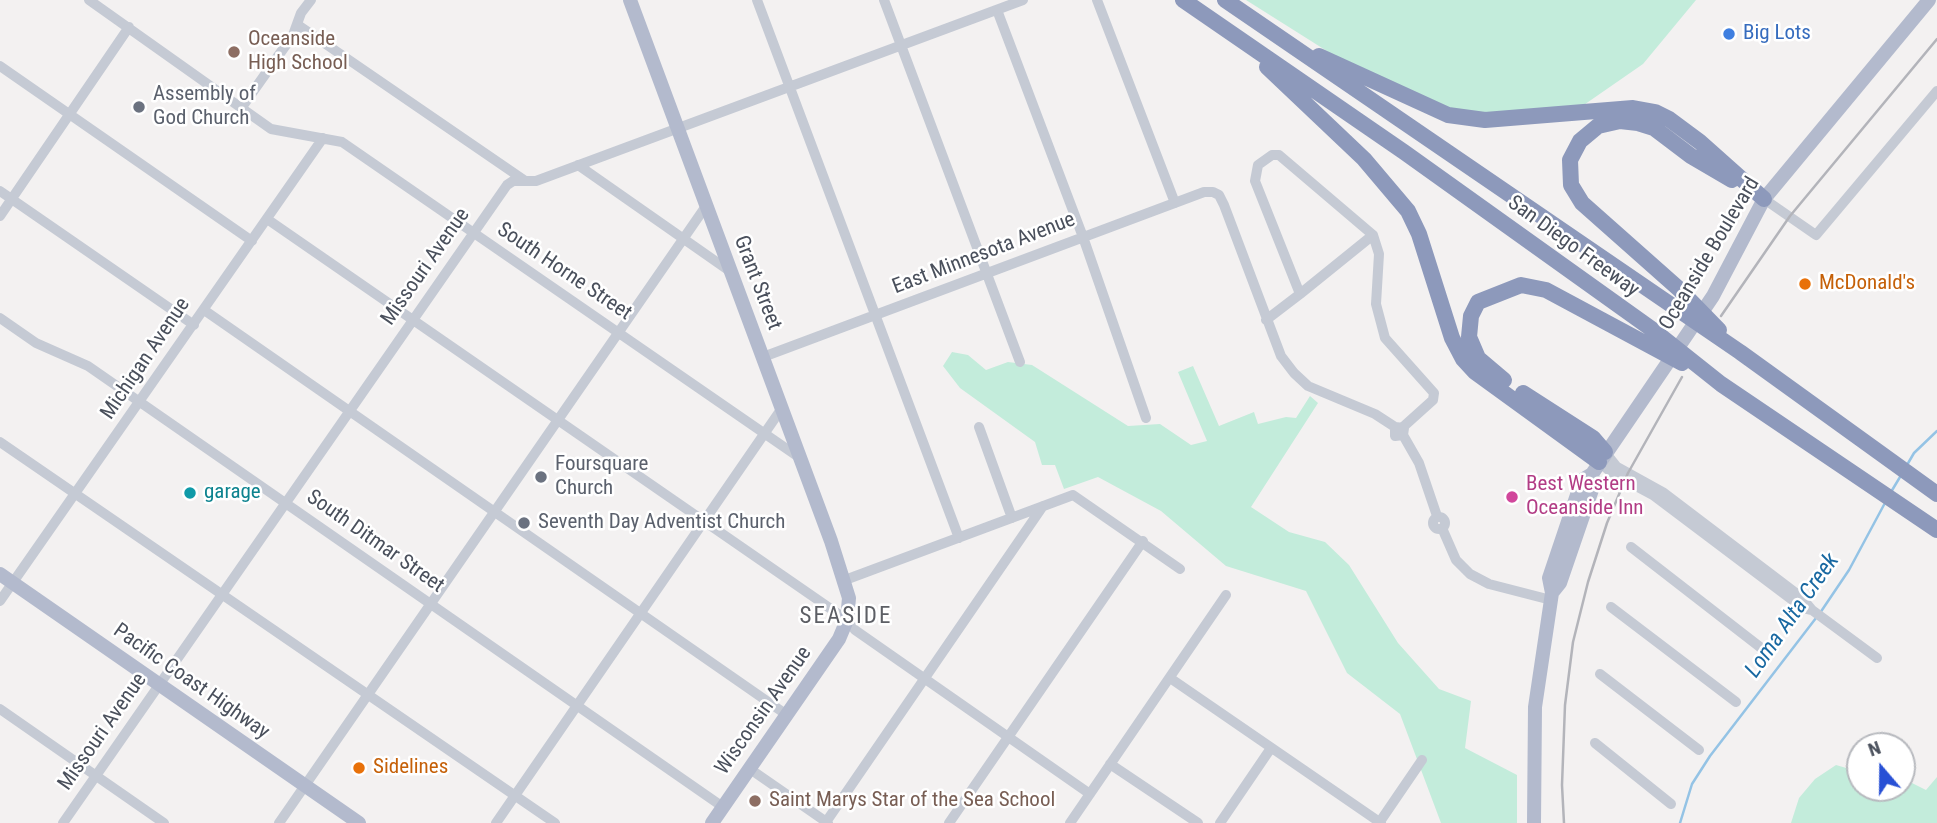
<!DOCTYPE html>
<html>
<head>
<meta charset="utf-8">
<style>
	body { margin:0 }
	#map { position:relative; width:1937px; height:823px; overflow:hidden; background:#f3f1f1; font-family:"Roboto Condensed",sans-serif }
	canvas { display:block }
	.north { position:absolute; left:1846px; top:732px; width:70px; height:70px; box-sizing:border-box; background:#fff; border:2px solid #b7b9be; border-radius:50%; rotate:340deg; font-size:19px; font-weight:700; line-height:28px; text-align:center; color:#4a505c }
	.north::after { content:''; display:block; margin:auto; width:24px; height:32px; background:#2850d5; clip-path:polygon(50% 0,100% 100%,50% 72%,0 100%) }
</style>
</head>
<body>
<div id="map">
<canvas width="1937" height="823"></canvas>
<div class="north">N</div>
</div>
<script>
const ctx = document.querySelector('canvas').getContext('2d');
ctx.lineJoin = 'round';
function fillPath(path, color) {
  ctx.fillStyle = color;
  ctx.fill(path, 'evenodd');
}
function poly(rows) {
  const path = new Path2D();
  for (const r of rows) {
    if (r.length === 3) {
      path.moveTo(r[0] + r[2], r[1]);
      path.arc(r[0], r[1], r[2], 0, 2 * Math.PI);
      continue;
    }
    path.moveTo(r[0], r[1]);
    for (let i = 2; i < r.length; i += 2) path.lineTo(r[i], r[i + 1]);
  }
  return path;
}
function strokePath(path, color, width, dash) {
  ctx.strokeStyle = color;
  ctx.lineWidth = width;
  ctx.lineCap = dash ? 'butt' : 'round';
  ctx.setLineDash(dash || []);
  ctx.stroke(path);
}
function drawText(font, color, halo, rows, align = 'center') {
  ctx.font = font + ' "Roboto Condensed",sans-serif';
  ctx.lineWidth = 5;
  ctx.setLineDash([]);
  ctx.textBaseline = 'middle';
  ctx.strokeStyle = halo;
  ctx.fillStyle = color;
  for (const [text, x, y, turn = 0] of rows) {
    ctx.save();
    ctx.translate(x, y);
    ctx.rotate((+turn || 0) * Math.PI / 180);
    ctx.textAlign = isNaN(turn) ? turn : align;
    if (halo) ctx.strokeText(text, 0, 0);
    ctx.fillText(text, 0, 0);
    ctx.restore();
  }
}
const green = poly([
	[1246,0,1696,0,1643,64,1578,109,1475,119,1357,70],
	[952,352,968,355,986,370,1008,362,1032,365,1128,426,1160,424,1191,445,1207,441,1178,372,1193,366,1219,426,1254,412,1258,424,1286,417,1296,418,1310,396,1318,403,1251,507,1289,532,1325,542,1349,565,1398,643,1439,689,1471,701,1465,748,1517,775,1517,823,1441,823,1400,714,1347,673,1306,591,1226,566,1161,511,1098,477,1064,489,1055,465,1042,465,1035,442,960,388,943,366],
	[1836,765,1860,772,1860,788,1902,788,1902,778,1926,790,1937,777,1937,823,1791,823,1799,798,1815,779]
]);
const stream = poly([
	[1907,465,1914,453,1937,431],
	[1891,492,1900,477],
	[1820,613,1849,570,1886,501],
	[1680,823,1692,784,1710,756,1816,618]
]);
const minor = poly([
	[89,0,271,129,342,142,800,458],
	[757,0,959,538],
	[884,0,1020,362],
	[1097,0,1175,203],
	[997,10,1083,237,1146,418],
	[298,25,524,180],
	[0,66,252,241],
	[242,107,293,35,301,13,311,0],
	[578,165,731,272],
	[0,191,194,325],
	[1764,199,1816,235,1937,91],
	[0,216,129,27],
	[267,219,847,620,855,630,1090,794],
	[1373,235,1379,254,1376,304,1385,338,1434,393,1433,400,1403,427],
	[204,310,787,715],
	[0,318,36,343,88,366,723,807],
	[1266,320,1300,294,1373,235,1279,155,1272,155,1258,165,1255,181,1300,294],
	[763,357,1204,192,1213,192,1219,195,1224,205,1281,356,1294,373,1308,386,1375,414,1395,427],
	[979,427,1012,518],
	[1403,435,1395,436,1395,427,1404,428,1403,435,1419,463,1437,516],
	[0,442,555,823],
	[1599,462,1612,473,1653,495,1803,608,1812,610,1801,597,1664,493,1617,467,1605,452],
	[1439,523,6],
	[1442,528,1456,560,1470,574,1489,584,1551,600],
	[1631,547,1769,654],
	[845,580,1073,495,1180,569],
	[0,601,323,138],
	[1611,607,1736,702],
	[1812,610,1877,658],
	[1600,674,1699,750],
	[1170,678,1381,823],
	[0,709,164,823],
	[1595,743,1671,804],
	[1110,764,1198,823],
	[750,769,828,823],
	[826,822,1043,506],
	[63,823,507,185,513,181,536,181,1023,0],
	[279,823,706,206],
	[496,823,782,408],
	[949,823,1143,541],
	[1070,823,1226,595],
	[1220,823,1271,748],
	[1379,823,1422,760]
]);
const major = poly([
	[630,0,831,541,849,598,847,620,839,639,712,823],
	[0,574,359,823],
	[1552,593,1560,583,1594,484,1592,474],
	[1534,823,1535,707,1552,593,1549,578,1582,480,1592,474,1688,333,1713,296,1764,199,1929,0]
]);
const highway = poly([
	[1183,0,1404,152,1653,330,1721,384,1937,530],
	[1225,0,1740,352,1937,494],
	[1319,56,1448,115,1485,120,1633,108,1655,112,1669,119,1700,142,1764,199],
	[1267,67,1364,159,1408,211,1419,234,1452,338,1463,359,1475,372,1599,462],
	[1719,330,1679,289,1582,203,1571,185,1570,160,1580,141,1598,126,1620,121,1638,123,1654,128,1691,156,1732,180],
	[1504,380,1478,358,1469,337,1471,316,1478,302,1521,285,1546,290,1682,363],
	[1523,393,1593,438,1605,452]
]);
const rail = poly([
	[1721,316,1790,216,1937,39],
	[1564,823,1562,785,1565,705,1573,642,1588,582,1607,523,1628,473,1682,377]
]);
const markers = [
	[1729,34,7,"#3f7fe0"],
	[234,52,7,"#8d6e63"],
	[139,107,7,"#6b7280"],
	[1805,284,7,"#e8710a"],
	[541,477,7,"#6b7280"],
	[190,493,7,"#0f9aa8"],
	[1512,497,7,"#d1479c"],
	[524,523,7,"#6b7280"],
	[359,768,7,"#e8710a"],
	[755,801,7,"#8d6e63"]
];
const shopNames = [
	["Big Lots",1743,34]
];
const educationNames = [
	["Oceanside",248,40],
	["High School",248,64],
	["Saint Marys Star of the Sea School",769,801]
];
const worshipNames = [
	["Assembly of",153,95],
	["God Church",153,119],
	["Foursquare",555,465],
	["Church",555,489],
	["Seventh Day Adventist Church",538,523]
];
const streetNames = [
	["San Diego Freeway",1573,247,36],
	["East Minnesota Avenue",984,254,-21],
	["Oceanside Boulevard",1710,254,-59],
	["Missouri Avenue",426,267,-55],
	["South Horne Street",564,272,34],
	["Grant Street",757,283,69],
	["Michigan Avenue",146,359,-56],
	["South Ditmar Street",375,542,35],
	["Pacific Coast Highway",191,682,35],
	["Wisconsin Avenue",764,711,-55],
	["Missouri Avenue",103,732,-55]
];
const foodNames = [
	["McDonald's",1819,284],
	["Sidelines",373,768]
];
const hotelNames = [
	["Best Western",1526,485],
	["Oceanside Inn",1526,509]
];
const cultureNames = [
	["garage",204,493]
];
const waterNames = [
	["Loma Alta Creek",1793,616,-55]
];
const neighbourhoodNames = [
	["SEASIDE",846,617]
];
fillPath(green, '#c3ecdb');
strokePath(stream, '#94c3e5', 2.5);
strokePath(minor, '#c5cad4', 10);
strokePath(major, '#b3bacd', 14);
strokePath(highway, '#8d99bb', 16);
strokePath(rail, '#b3b4ba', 2.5);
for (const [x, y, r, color] of markers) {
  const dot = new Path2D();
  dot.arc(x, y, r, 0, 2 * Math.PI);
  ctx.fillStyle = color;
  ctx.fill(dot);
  strokePath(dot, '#fff', 2.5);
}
drawText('21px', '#366cbe', '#fff', shopNames, 'left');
drawText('21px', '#785e54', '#fff', educationNames, 'left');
drawText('21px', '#5b616d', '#fff', worshipNames, 'left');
drawText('21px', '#4a505c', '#fff', streetNames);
drawText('21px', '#c56008', '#fff', foodNames, 'left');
drawText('21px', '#b23c85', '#fff', hotelNames, 'left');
drawText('21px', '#0d838f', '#fff', cultureNames, 'left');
drawText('italic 23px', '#1868a1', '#fff', waterNames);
ctx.letterSpacing = '2px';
drawText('23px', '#5d5f65', '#fff', neighbourhoodNames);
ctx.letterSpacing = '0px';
</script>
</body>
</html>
